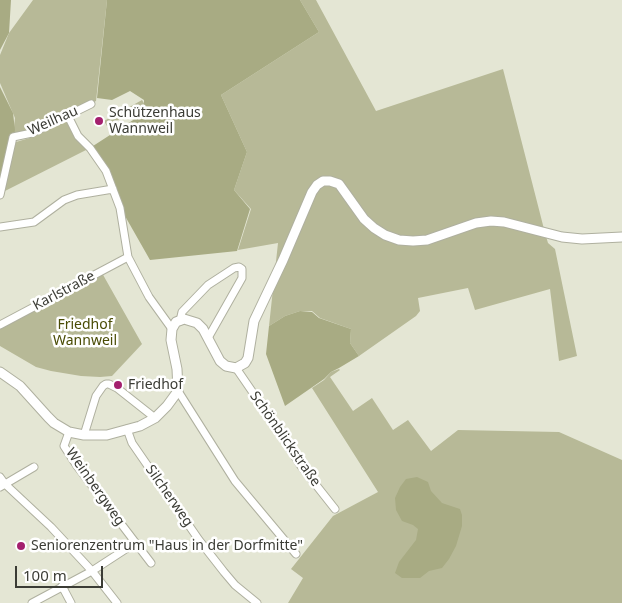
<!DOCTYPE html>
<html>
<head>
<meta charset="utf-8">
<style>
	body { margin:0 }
	#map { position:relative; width:622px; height:603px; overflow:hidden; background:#e4e6d4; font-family:"Noto Sans",sans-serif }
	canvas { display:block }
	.scale { position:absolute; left:15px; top:566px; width:88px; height:22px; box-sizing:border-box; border:2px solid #3b3c35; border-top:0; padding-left:6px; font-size:15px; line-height:18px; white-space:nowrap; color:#3b3c35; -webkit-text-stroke:4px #fff; paint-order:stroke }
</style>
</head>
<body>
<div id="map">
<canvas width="622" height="603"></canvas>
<div class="scale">100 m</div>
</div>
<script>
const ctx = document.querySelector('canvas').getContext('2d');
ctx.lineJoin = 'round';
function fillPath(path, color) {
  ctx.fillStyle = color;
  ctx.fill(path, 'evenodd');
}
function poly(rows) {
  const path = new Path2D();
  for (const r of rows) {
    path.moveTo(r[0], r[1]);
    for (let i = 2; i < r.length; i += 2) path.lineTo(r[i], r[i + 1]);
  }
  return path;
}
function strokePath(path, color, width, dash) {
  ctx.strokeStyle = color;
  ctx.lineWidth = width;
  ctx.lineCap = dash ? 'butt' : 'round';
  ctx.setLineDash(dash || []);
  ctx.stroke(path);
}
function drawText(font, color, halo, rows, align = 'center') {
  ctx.font = font + ' "Noto Sans",sans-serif';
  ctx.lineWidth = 5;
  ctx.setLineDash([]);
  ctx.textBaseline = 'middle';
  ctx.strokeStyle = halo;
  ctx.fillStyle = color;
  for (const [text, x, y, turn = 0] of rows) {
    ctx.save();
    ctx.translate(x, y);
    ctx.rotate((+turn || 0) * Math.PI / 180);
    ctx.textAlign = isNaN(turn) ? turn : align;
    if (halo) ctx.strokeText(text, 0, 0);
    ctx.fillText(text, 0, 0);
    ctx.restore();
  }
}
const green = poly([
	[33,0,107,0,96,101,68,116,13,137,15,118,0,83,0,55,9,33],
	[300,0,316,0,376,111,503,69,545,233,548,243,555,249,577,356,559,361,550,289,475,310,468,288,418,298,420,311,416,316,359,356,350,343,351,329,320,318,312,311,300,311,285,316,269,326,278,243,238,250,251,209,234,190,247,152,221,95,319,32],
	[142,100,145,105,107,126,104,121],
	[67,120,90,148,1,193,16,142,33,137],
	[102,273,142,344,112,376,100,377,81,376,51,371,36,367,0,346,0,327],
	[339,369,340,370,330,377,353,411,372,398,393,430,408,420,431,451,458,430,559,432,622,460,622,603,288,603,303,578,291,569,333,516,378,492,312,388,324,380,331,372]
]);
const forest = poly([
	[0,0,11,0,9,33,0,50],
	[107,0,300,0,319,32,221,95,247,152,234,190,250,209,237,251,150,260,121,209,93,152,93,146,144,113,144,100,130,91,112,100,97,98],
	[0,87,13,113,15,130,0,193],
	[300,311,312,312,319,318,351,329,350,343,359,356,339,368,331,372,324,379,285,406,266,354,269,326,285,316],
	[417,477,428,482,431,491,442,503,460,509,462,515,462,526,456,546,449,559,442,568,429,571,420,578,402,578,395,573,399,562,416,540,418,529,413,525,402,521,396,510,395,498,400,487,406,479]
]);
const minor = poly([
	[68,116,78,136,90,148,106,171,120,208,128,257,149,297,172,329],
	[0,195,13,137,32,133,91,104],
	[0,227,34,222,64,200,77,195,113,189],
	[180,321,182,312,208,285,234,268,239,267,242,269,242,278,208,338],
	[0,325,128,257],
	[236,368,269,416,301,466,335,509],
	[178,391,235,481,296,554],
	[127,429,132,443,199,540,224,572,235,585,257,603],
	[69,432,64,446,77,466,151,563],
	[84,435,96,396,103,386,106,384,109,384,117,388,155,418],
	[0,477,5,484,51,527,92,571,117,603],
	[0,487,34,467],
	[62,586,71,603],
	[32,603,92,571,135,543]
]);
const tertiary = poly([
	[0,372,20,386,48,417,54,423,69,432,84,435,107,435,140,426,155,418,167,406,178,391,177,369,171,340,172,329,176,322,184,319,197,323,203,329,220,361,226,366,236,368,245,363,248,358,254,321,283,260,312,192,317,185,323,181,330,181,339,184,364,219,374,228,385,235,399,240,413,241,427,240,476,223,491,221,504,222,562,237,582,239,622,237]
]);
const markers = [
	[99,121,5,"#a4206e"],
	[118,385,5,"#a4206e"],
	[21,546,5,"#a4206e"]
];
const poiNames = [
	["Schützenhaus",109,113],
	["Wannweil",109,129],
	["Friedhof",128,385],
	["Seniorenzentrum \"Haus in der Dorfmitte\"",31,546]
];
const streetNames = [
	["Weilhau",53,121,-24],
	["Karlstraße",64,291,-28],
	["Schönblickstraße",285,439,55],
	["Weinbergweg",95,487,55],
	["Silcherweg",169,496,55]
];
const parkNames = [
	["Friedhof",85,325],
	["Wannweil",85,341]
];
fillPath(green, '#b7b997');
fillPath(forest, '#a8ab83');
strokePath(minor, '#afb09f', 9);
strokePath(tertiary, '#afb09f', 11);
strokePath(minor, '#fff', 7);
strokePath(tertiary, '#fff', 9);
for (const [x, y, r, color] of markers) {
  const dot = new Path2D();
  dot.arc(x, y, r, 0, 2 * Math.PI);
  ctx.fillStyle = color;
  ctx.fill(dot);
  strokePath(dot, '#fff', 2);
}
drawText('14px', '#3b3c35', '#fff', poiNames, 'left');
drawText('14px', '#3b3c35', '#fff', streetNames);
drawText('14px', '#4a4c05', '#fff', parkNames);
</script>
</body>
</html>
